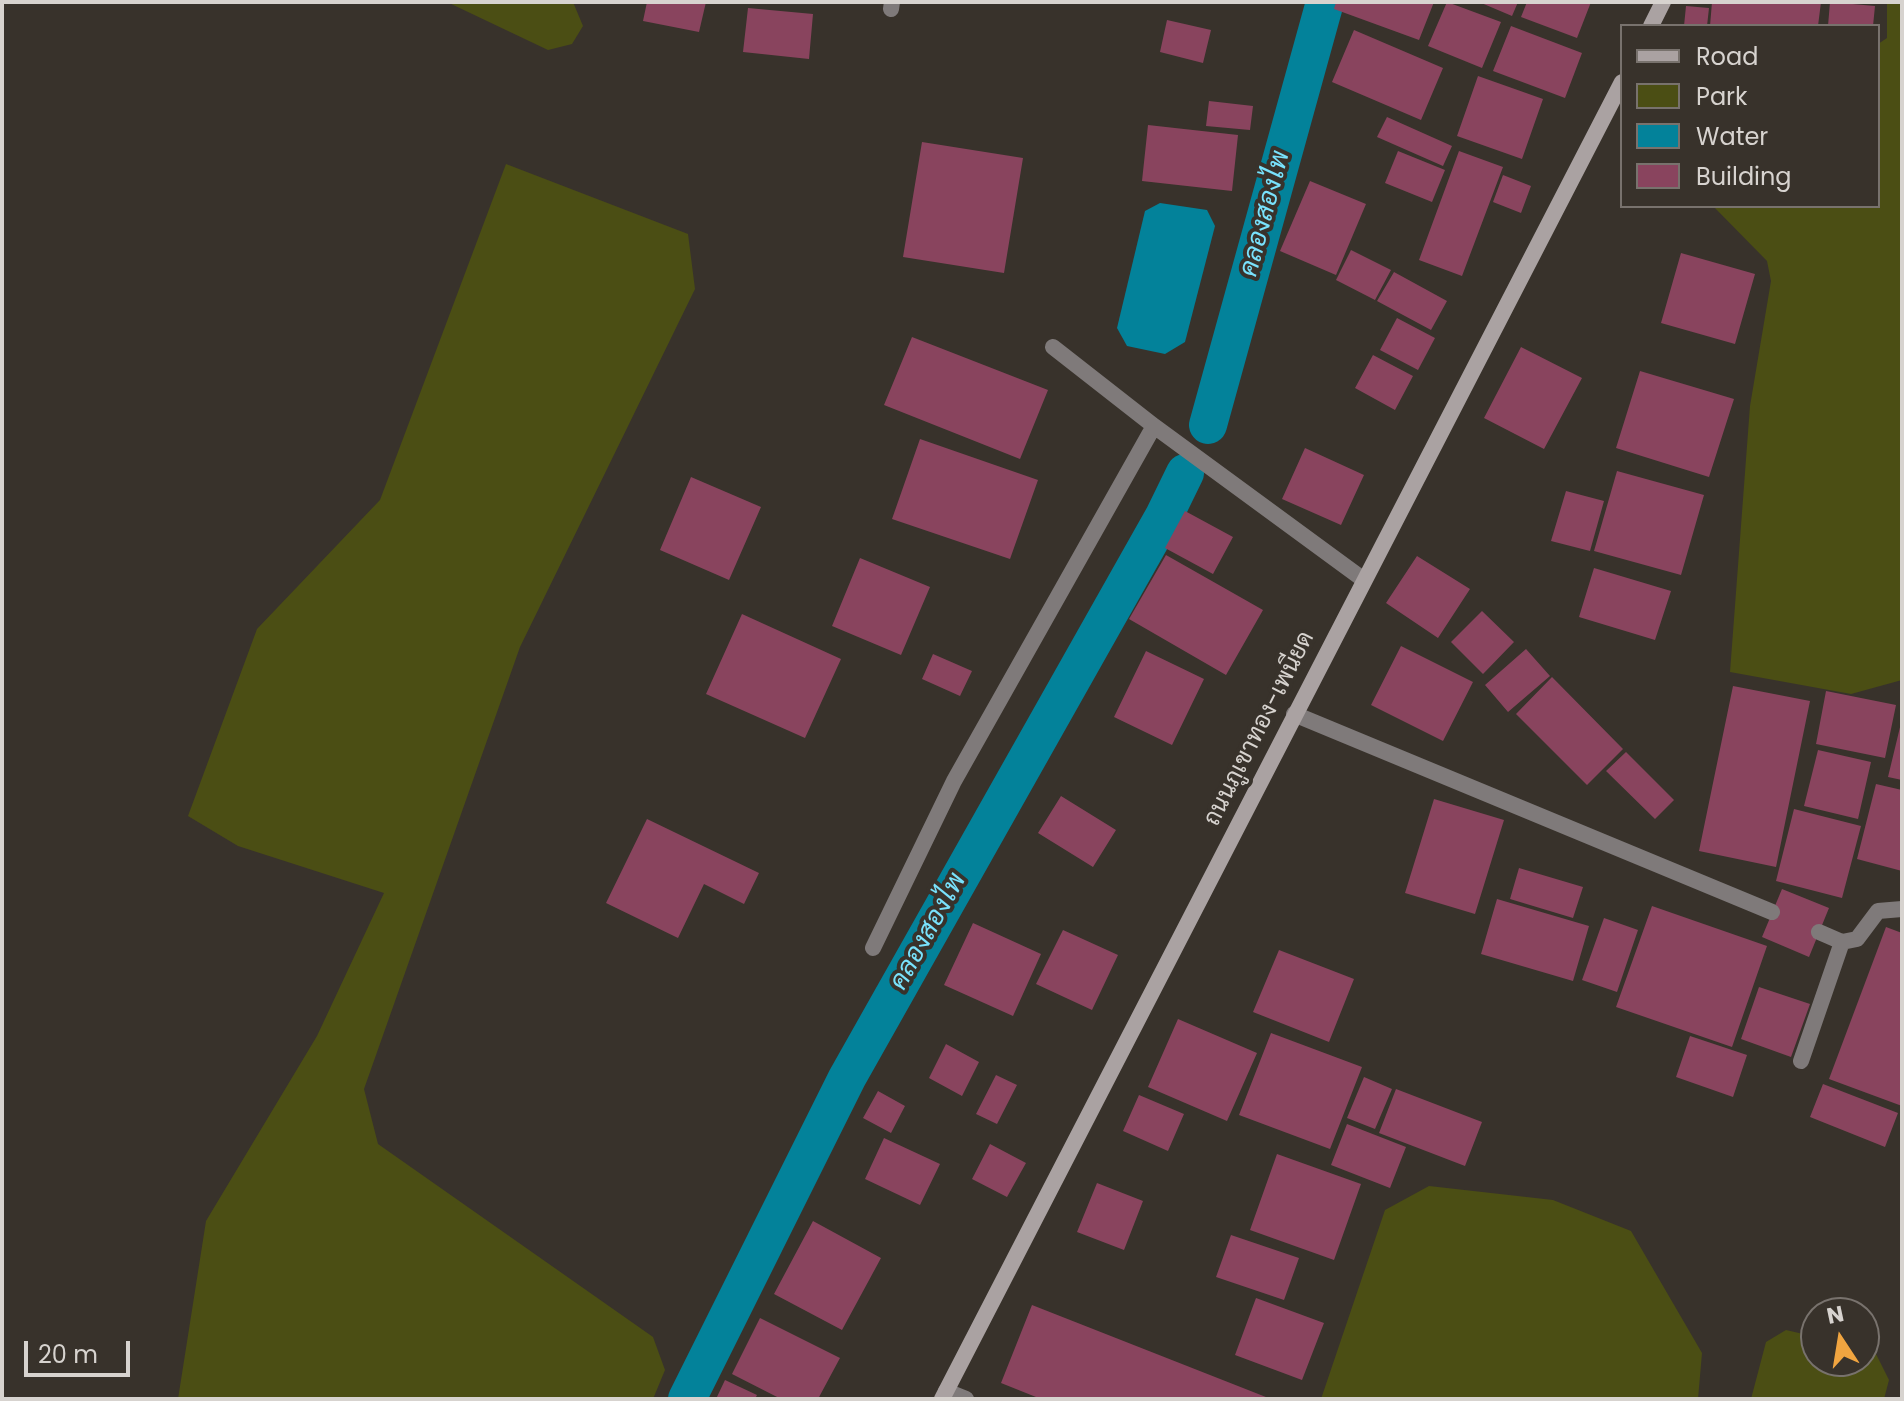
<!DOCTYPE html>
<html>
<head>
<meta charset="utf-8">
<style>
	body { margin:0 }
	#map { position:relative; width:1904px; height:1401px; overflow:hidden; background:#38322b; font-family:Poppins,sans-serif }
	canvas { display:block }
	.frame { position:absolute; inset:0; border:4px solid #d7d3cf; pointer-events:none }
	.legend { position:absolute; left:1620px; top:24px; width:260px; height:184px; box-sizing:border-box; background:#38322b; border:2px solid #78726d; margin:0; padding:10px 14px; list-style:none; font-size:24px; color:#d7d3cf }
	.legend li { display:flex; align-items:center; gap:16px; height:40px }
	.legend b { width:40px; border:2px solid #78726d }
	.north { position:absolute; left:1800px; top:1297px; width:80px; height:80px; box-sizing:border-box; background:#38322b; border:2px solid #78726d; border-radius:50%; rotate:348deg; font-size:22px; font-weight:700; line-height:32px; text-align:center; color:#d7d3cf }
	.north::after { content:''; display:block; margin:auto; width:28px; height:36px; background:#f1a540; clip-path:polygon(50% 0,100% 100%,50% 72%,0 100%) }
	.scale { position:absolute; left:24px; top:1341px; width:106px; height:36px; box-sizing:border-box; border:4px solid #d7d3cf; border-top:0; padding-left:10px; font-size:24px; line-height:28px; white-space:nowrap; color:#d7d3cf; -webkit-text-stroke:6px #38322b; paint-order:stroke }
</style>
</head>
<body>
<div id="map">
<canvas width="1904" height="1401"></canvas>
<div class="frame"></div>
<ul class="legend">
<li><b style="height:10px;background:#aaa2a2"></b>Road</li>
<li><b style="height:22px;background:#4b4e14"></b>Park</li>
<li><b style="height:22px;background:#03829a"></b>Water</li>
<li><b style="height:22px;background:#89445e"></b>Building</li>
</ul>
<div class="north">N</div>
<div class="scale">20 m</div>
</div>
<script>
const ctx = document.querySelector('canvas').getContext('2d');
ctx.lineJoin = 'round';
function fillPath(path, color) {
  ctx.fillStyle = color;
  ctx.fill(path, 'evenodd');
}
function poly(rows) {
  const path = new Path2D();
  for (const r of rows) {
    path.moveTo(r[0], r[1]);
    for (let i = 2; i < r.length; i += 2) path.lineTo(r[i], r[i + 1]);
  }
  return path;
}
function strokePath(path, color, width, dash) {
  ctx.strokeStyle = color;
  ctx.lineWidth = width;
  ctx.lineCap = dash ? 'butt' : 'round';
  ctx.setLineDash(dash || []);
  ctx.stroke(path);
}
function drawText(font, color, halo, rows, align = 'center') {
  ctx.font = font + ' Poppins,Sarabun,sans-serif';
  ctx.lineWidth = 8;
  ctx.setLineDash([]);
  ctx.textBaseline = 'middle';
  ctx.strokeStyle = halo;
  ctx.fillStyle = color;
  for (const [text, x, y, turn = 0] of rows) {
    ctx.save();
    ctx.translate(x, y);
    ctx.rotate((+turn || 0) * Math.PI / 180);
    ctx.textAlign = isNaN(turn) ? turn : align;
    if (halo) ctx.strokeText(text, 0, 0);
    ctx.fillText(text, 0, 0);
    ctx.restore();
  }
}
const green = poly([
	[447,2,573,2,583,26,572,44,548,50],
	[1887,2,1902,2,1902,680,1851,694,1730,672,1750,406,1771,281,1767,261,1713,206,1878,206,1878,44,1887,38],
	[506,164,688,234,695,289,520,647,364,1089,378,1144,653,1337,665,1370,653,1399,178,1399,206,1221,317,1036,384,893,238,846,188,816,257,629,380,500],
	[1429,1186,1553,1200,1631,1231,1702,1353,1698,1399,1321,1399,1385,1210],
	[1786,1330,1816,1337,1816,1361,1864,1361,1864,1349,1875,1352,1889,1380,1884,1399,1751,1399,1766,1342]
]);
const water = poly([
	[1160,203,1207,210,1215,226,1185,342,1165,354,1127,346,1117,328,1145,211]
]);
const canal = poly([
	[1208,425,1325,2],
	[687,1399,847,1078,1164,516,1185,473]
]);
const building = poly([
	[647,2,706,2,699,32,643,21],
	[1336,2,1434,2,1419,40,1334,9],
	[1447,2,1501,22,1482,68,1428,46],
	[1479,2,1518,2,1512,16],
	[1527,2,1591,2,1577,38,1521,17],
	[1712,2,1821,2,1818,26,1710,26],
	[1830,2,1875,6,1873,26,1828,26],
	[1686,6,1709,8,1707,26,1684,26],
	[748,8,813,14,809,59,743,52],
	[1167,20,1211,30,1203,63,1160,52],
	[1511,26,1582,53,1565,98,1493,71],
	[1354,30,1443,68,1421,120,1332,82],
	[1478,76,1543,99,1522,159,1457,136],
	[1209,101,1253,106,1250,130,1206,126],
	[1387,117,1452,146,1443,166,1377,137],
	[1148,125,1238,135,1232,191,1142,181],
	[922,142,1023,158,1004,273,903,257],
	[1398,151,1445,170,1432,202,1385,183],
	[1459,151,1503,167,1462,276,1419,260],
	[1503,175,1531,186,1521,213,1493,202],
	[1310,181,1366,204,1336,275,1280,251],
	[1351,250,1391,270,1375,300,1336,280],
	[1681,253,1755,274,1735,344,1661,323],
	[1394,272,1447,301,1431,330,1377,301],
	[1397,318,1435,338,1418,370,1380,350],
	[912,337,1048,390,1020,459,884,405],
	[1521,347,1582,378,1544,449,1484,418],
	[1373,355,1413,376,1395,410,1355,388],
	[1640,371,1734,399,1709,477,1616,448],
	[920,439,1038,480,1010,559,892,519],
	[1305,448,1364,475,1341,525,1282,499],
	[1617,471,1704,495,1681,575,1594,551],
	[691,477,761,507,729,580,660,550],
	[1566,491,1604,501,1590,551,1551,541],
	[1185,511,1233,537,1213,574,1165,548],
	[1166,555,1263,610,1226,675,1129,619],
	[1417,556,1470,589,1438,638,1386,603],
	[860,558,930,587,901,655,832,626],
	[1594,568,1671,591,1655,640,1579,617],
	[1482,611,1514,642,1483,674,1451,642],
	[742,614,841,659,805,738,706,694],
	[1401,646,1473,682,1443,741,1371,705],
	[1526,649,1550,676,1508,712,1485,685],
	[1146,651,1204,679,1172,745,1114,717],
	[933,654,972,671,960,696,922,679],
	[1552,677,1623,749,1587,785,1516,714],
	[1733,686,1810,701,1776,867,1699,851],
	[1826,691,1896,705,1885,758,1816,744],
	[1901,723,1902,723,1902,780,1888,777],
	[1818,750,1871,762,1858,819,1804,806],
	[1626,752,1674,800,1655,819,1606,771],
	[1876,784,1902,790,1902,871,1857,859],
	[1061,796,1116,830,1093,867,1038,833],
	[1434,799,1504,820,1475,914,1405,893],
	[1794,809,1861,826,1842,898,1776,881],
	[647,819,759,873,744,904,704,884,678,938,606,903],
	[1519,868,1583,887,1573,918,1510,899],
	[1782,889,1829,908,1809,957,1762,937],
	[1497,899,1589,926,1573,981,1481,954],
	[1652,906,1767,946,1732,1047,1616,1007],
	[1604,918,1638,930,1617,992,1582,980],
	[973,923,1041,954,1013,1016,944,985],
	[1886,927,1902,933,1902,1106,1829,1079],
	[1063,930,1118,955,1092,1010,1036,984],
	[1279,950,1354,979,1329,1042,1253,1012],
	[1759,987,1810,1004,1791,1057,1741,1039],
	[1178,1019,1257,1053,1227,1121,1148,1087],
	[1271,1033,1362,1067,1330,1149,1239,1115],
	[1690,1036,1747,1055,1733,1097,1676,1077],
	[946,1044,979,1062,962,1096,929,1078],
	[996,1075,1017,1085,997,1124,976,1114],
	[1364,1077,1392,1089,1375,1129,1347,1118],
	[1823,1084,1898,1113,1885,1147,1810,1117],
	[1396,1089,1482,1122,1465,1166,1379,1133],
	[878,1091,905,1106,891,1133,863,1118],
	[1139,1095,1184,1114,1168,1151,1123,1131],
	[1347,1124,1406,1147,1390,1188,1331,1165],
	[884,1138,940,1164,920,1205,865,1179],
	[990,1144,1026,1163,1007,1197,972,1179],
	[1277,1154,1361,1184,1334,1260,1250,1230],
	[1097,1183,1143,1201,1124,1250,1077,1232],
	[813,1221,881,1258,842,1330,774,1294],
	[1231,1235,1299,1258,1284,1300,1216,1277],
	[1256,1298,1324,1323,1302,1380,1235,1355],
	[1032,1305,1271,1399,1041,1399,1001,1383],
	[760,1318,840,1358,818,1399,781,1399,732,1374],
	[725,1380,757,1395,755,1399,716,1399]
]);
const lane = poly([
	[1294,714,1772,912],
	[1819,932,1842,942,1857,939,1878,911,1902,909],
	[1801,1061,1842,942],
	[946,1391,966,1399]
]);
const street = poly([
	[891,9,892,2],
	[1053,347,1154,426,1364,580],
	[873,948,954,781,1154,426]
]);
const secondary = poly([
	[1651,26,1663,2],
	[942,1399,1622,82]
]);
const streetNames = [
	["ถนนภูเขาทอง-เพนียด",1260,729,-63]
];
const waterNames = [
	["คลองสองไพ",1266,214,-75],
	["คลองสองไพ",929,932,-61]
];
fillPath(green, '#4b4e14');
fillPath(water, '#03829a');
strokePath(canal, '#03829a', 38);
fillPath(building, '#89445e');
strokePath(lane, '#7f7a7a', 16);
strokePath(street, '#7f7a7a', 16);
strokePath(secondary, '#aaa2a2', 16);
drawText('24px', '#d7d3cf', '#38322b', streetNames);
drawText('italic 26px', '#79e2fc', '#38322b', waterNames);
</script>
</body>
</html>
